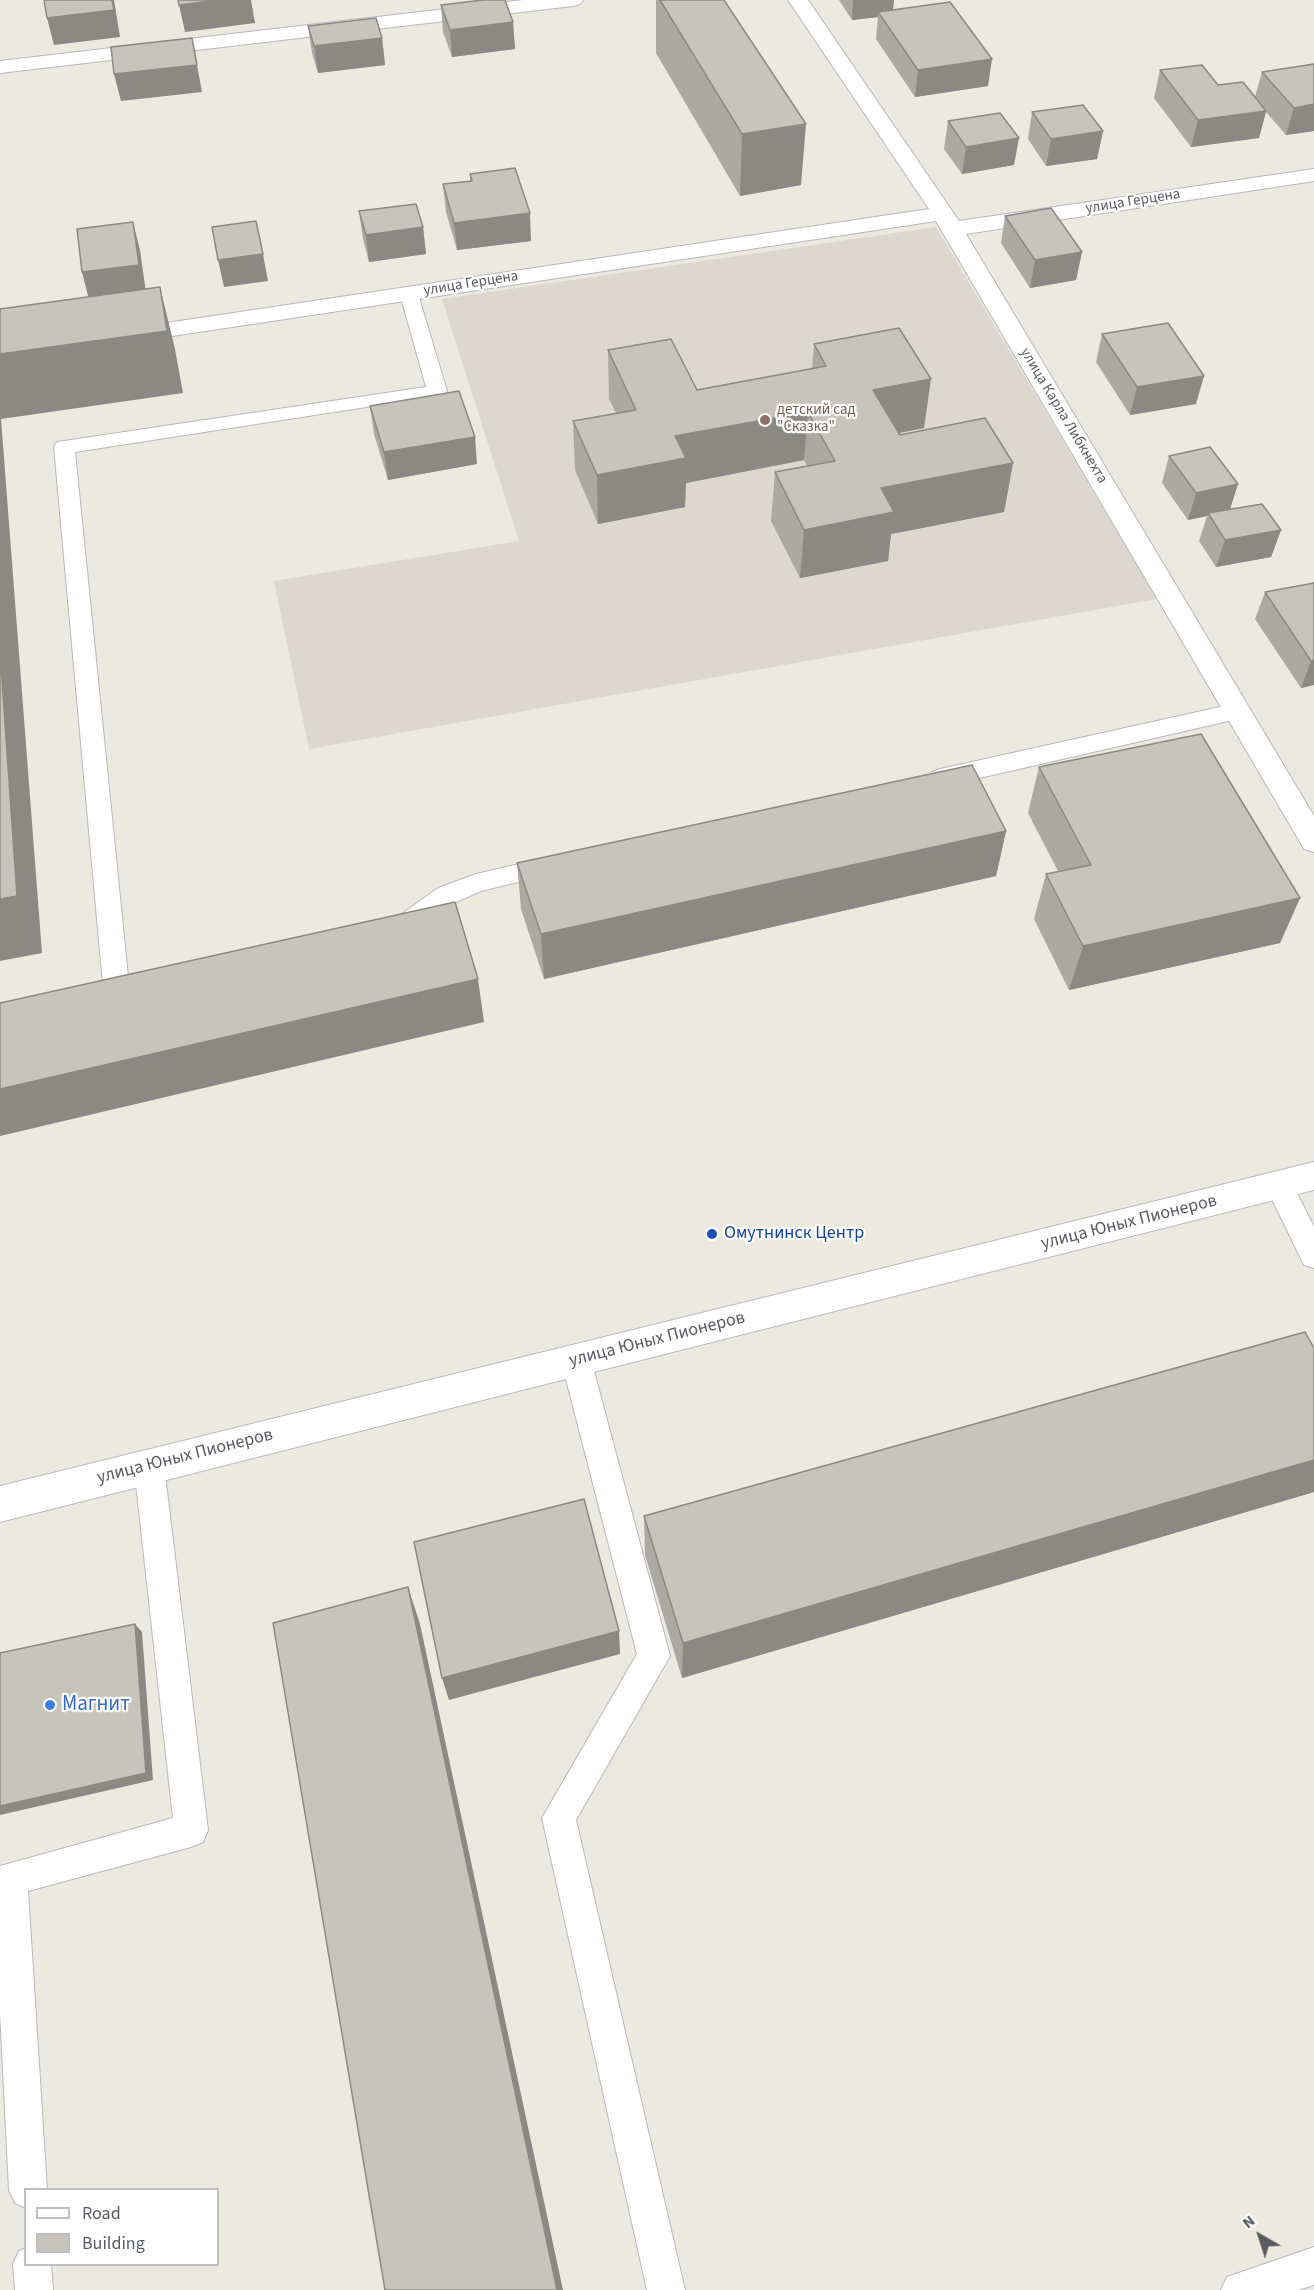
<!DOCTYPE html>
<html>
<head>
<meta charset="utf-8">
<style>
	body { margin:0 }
	#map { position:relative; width:1314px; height:2290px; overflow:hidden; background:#ece9df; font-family:"Source Sans 3",sans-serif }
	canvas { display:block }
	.legend { position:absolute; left:24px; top:2188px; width:195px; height:78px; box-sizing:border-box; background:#fff; border:2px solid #bcbec0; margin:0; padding:8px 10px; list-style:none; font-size:18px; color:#585c61 }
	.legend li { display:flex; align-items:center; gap:12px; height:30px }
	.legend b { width:30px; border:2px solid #bcbec0 }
	.north { position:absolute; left:1230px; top:2206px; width:60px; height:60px; -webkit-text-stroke:4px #fff; paint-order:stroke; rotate:321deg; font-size:16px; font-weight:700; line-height:24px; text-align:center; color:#585c61 }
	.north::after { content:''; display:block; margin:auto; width:21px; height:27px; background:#585c61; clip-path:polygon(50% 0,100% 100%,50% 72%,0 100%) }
</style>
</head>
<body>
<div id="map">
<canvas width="1314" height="2290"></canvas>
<ul class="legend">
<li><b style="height:8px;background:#fff"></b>Road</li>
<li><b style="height:16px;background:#c7c4bc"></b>Building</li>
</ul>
<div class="north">N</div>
</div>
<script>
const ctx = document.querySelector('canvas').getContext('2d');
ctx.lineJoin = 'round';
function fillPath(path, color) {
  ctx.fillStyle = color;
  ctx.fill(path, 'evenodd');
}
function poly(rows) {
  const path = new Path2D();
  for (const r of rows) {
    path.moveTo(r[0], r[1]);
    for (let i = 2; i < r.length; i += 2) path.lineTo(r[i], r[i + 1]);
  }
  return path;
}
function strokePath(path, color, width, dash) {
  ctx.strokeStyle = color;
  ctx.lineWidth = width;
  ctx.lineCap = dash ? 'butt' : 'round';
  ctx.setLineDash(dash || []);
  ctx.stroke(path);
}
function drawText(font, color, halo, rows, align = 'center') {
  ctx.font = font + ' "Source Sans 3",sans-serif';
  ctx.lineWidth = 4.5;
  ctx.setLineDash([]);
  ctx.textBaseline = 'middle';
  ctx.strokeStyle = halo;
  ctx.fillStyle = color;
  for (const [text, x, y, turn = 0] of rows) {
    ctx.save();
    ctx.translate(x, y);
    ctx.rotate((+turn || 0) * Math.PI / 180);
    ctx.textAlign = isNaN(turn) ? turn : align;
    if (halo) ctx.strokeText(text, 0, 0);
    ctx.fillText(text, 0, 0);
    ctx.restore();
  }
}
const education = poly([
	[936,227,1157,599,309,749,274,581,519,541,442,299]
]);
const service = poly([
	[409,288,416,290,418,294,447,391,444,395,75,452,130,996,126,1003,117,1006,108,1003,104,996,54,447,57,442,64,441,426,387,400,294,402,290,409,288],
	[1238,703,1246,705,1249,711,1246,717,940,787,932,784,928,778,932,772,940,769,1238,703],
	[554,856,563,859,566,865,563,871,481,891,456,902,410,935,401,938,392,935,389,928,392,921,438,888,476,874,554,856],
	[1279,1173,1289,1177,1314,1227,1314,1268,1304,1265,1265,1185,1269,1177,1279,1173],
	[576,1347,586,1351,591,1360,670,1656,576,1820,685,2290,647,2290,542,1818,637,1654,561,1360,566,1351,576,1347],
	[149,1452,160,1456,164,1466,208,1830,203,1842,191,1847,28,1891,47,2190,26,2190,26,2208,15,2203,9,2190,0,2012,0,1866,173,1818,134,1466,138,1456,149,1452],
	[1314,2247,1314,2285,1298,2290,1221,2290,1227,2277,1314,2247],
	[26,2248,26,2264,51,2264,53,2290,15,2290,13,2264,19,2251,26,2248]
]);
const minor = poly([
	[523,0,583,0,580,4,573,6,0,73,0,61,523,0],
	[788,0,808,0,959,221,1314,169,1314,181,966,234,1314,816,1314,852,1304,849,936,221,126,343,118,341,114,336,118,331,126,329,929,209,788,0]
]);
const secondary = poly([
	[1314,1162,1314,1190,0,1522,0,1486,1314,1162]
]);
const wall = poly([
	[656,0,724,0,801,185,740,196,656,53],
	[839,0,894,0,893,10,988,86,915,97,876,39,878,17,852,20],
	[441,5,513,22,515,49,452,57,443,32],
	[308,26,382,38,385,65,318,73,312,53],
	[1314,64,1314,131,1286,135,1266,112,1259,138,1191,147,1154,98,1160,70,1218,85,1255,97,1262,72],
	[1032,112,1103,131,1097,159,1046,166,1028,139],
	[948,121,1014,165,962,174,944,149],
	[470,174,531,241,457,250,446,212,443,184,470,181],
	[359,211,423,227,426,254,369,262,363,239],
	[1005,216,1082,252,1076,280,1030,288,1001,243],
	[1102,334,1196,404,1130,415,1096,362],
	[814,344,924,428,899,433,900,435,1013,463,1004,512,891,534,888,561,800,578,771,521,775,472,807,466,804,460,686,483,685,507,598,524,575,470,573,421,616,413,609,399,608,350,697,390,812,369],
	[370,406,477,464,388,480,374,434],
	[1169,456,1238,484,1230,509,1281,530,1271,557,1216,567,1199,541,1207,516,1188,520,1162,483],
	[1314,583,1314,685,1301,688,1255,619,1265,592],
	[1039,767,1300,898,1280,943,1069,990,1034,919,1046,874,1058,871,1028,813],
	[1006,831,996,876,544,979,521,909,517,863],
	[1314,1348,1314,1492,682,1678,645,1555,644,1516]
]);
const shadedWall = poly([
	[112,0,114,0,120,37,54,45,47,18],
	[220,0,251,0,255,23,185,32,179,5],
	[853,0,894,0,892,15,878,12,878,17,852,20],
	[513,22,515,49,452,57,450,30],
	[192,38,202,92,121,101,114,74],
	[382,38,385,65,318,73,314,46],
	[992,59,988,86,915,97,918,70],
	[1314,104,1314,131,1286,135,1294,108],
	[1266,111,1259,138,1191,147,1198,120],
	[806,124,801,185,740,196,742,134],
	[1103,131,1097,159,1046,166,1051,139],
	[1019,138,1014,165,962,174,966,147],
	[530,213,531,241,457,250,454,223],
	[133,222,140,250,146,293,89,300,82,272],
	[423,227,426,254,369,262,366,235],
	[1082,252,1076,280,1030,288,1035,260],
	[263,254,268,281,224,287,218,260],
	[160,287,175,349,183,393,1,419,42,953,0,961,0,354],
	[1204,376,1196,404,1130,415,1137,387],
	[931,379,924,428,868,439,873,390],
	[808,412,804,460,686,483,685,507,598,524,597,475,675,436],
	[475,437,477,464,388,480,384,452],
	[1013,463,1004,512,891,534,888,561,800,578,804,530,881,488],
	[1238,484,1229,512,1208,513,1207,516,1188,520,1196,493],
	[1281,530,1271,557,1216,567,1225,540],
	[1314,660,1314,685,1301,688,1311,661],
	[1006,831,996,876,544,979,541,934],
	[1300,898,1280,943,1069,990,1083,946],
	[478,979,484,1022,0,1136,0,1089],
	[1314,1460,1314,1492,682,1678,683,1643],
	[408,1587,420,1624,563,2290,557,2290],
	[135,1624,142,1632,153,1780,0,1815,0,1806],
	[619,1631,620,1654,449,1700,442,1678]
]);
const building = poly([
	[44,0,112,0,114,10,47,18,44,0],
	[178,0,220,0,179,5,178,0],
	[483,0,505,0,513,22,450,30,441,5,483,0],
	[660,0,724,0,806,124,742,134,660,0],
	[950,2,992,59,918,70,878,12,950,2],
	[376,18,382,38,314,46,308,26,376,18],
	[192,38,197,65,114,74,111,47,192,38],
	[1314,64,1314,104,1294,108,1262,72,1314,64],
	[1202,65,1218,85,1243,82,1266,111,1198,120,1160,70,1202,65],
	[1083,105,1103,131,1051,139,1032,112,1083,105],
	[1000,113,1019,138,966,147,948,121,1000,113],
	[515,168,530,213,454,223,443,184,472,181,470,174,515,168],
	[416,204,423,227,366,235,359,211,416,204],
	[1051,208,1082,252,1035,260,1005,216,1051,208],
	[256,221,263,254,218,260,212,227,256,221],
	[133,222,139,265,82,272,77,229,133,222],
	[160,287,167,331,0,354,0,309,160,287],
	[1168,323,1204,376,1137,387,1102,334,1168,323],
	[899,328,931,379,873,390,900,435,985,418,1013,463,881,488,894,512,804,530,775,472,835,461,808,412,675,436,686,458,597,475,573,421,636,410,608,350,671,339,697,390,826,366,814,344,899,328],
	[459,391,475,437,384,452,370,406,459,391],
	[1210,447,1238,484,1196,493,1169,456,1210,447],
	[1262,504,1281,530,1225,540,1208,513,1262,504],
	[1314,583,1314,660,1311,661,1265,592,1314,583],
	[0,651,17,896,0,899,0,651],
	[1201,734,1300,898,1083,946,1046,874,1091,865,1039,767,1201,734],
	[972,765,1006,831,541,934,517,863,972,765],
	[455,902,478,979,0,1089,0,1003,455,902],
	[1305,1332,1314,1348,1314,1460,683,1643,644,1516,1305,1332],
	[584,1499,619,1631,442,1678,414,1542,584,1499],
	[408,1587,557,2290,385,2290,273,1623,408,1587],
	[135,1624,146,1773,0,1806,0,1653,135,1624]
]);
const markers = [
	[765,420,6,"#8d6e63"],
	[712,1234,6,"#1a4fb4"],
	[50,1705,6,"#3f7fe0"]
];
const farStreetnames = [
	["улица Герцена",1133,202,-9],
	["улица Герцена",471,284,-9],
	["улица Карла Либкнехта",1063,416,59]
];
const farEducationnames = [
	["детский сад",777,411],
	["\"Сказка\"",777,428]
];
const streetNames = [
	["улица Юных Пионеров",1129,1223,-14],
	["улица Юных Пионеров",657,1340,-14],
	["улица Юных Пионеров",185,1457,-14]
];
const transitNames = [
	["Омутнинск Центр",724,1234]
];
const nearShopnames = [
	["Магнит",62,1705]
];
fillPath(education, '#dcd8ce');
strokePath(service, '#b5b8bd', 2);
strokePath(minor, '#b5b8bd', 2);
strokePath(secondary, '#b5b9bf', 2);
fillPath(service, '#fff');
fillPath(minor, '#fff');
fillPath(secondary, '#fff');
fillPath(wall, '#aba9a2');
fillPath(shadedWall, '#8b8984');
fillPath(building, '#c7c4bc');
strokePath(building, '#8b8984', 1.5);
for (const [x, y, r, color] of markers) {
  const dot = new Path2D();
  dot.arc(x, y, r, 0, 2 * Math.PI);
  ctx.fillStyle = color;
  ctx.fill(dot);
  strokePath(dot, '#fff', 2);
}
drawText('15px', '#585c61', '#fff', farStreetnames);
drawText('15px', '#785e54', '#fff', farEducationnames, 'left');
drawText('18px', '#585c61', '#fff', streetNames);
drawText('18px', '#164399', '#fff', transitNames, 'left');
drawText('21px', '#366cbe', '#fff', nearShopnames, 'left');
</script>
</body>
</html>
